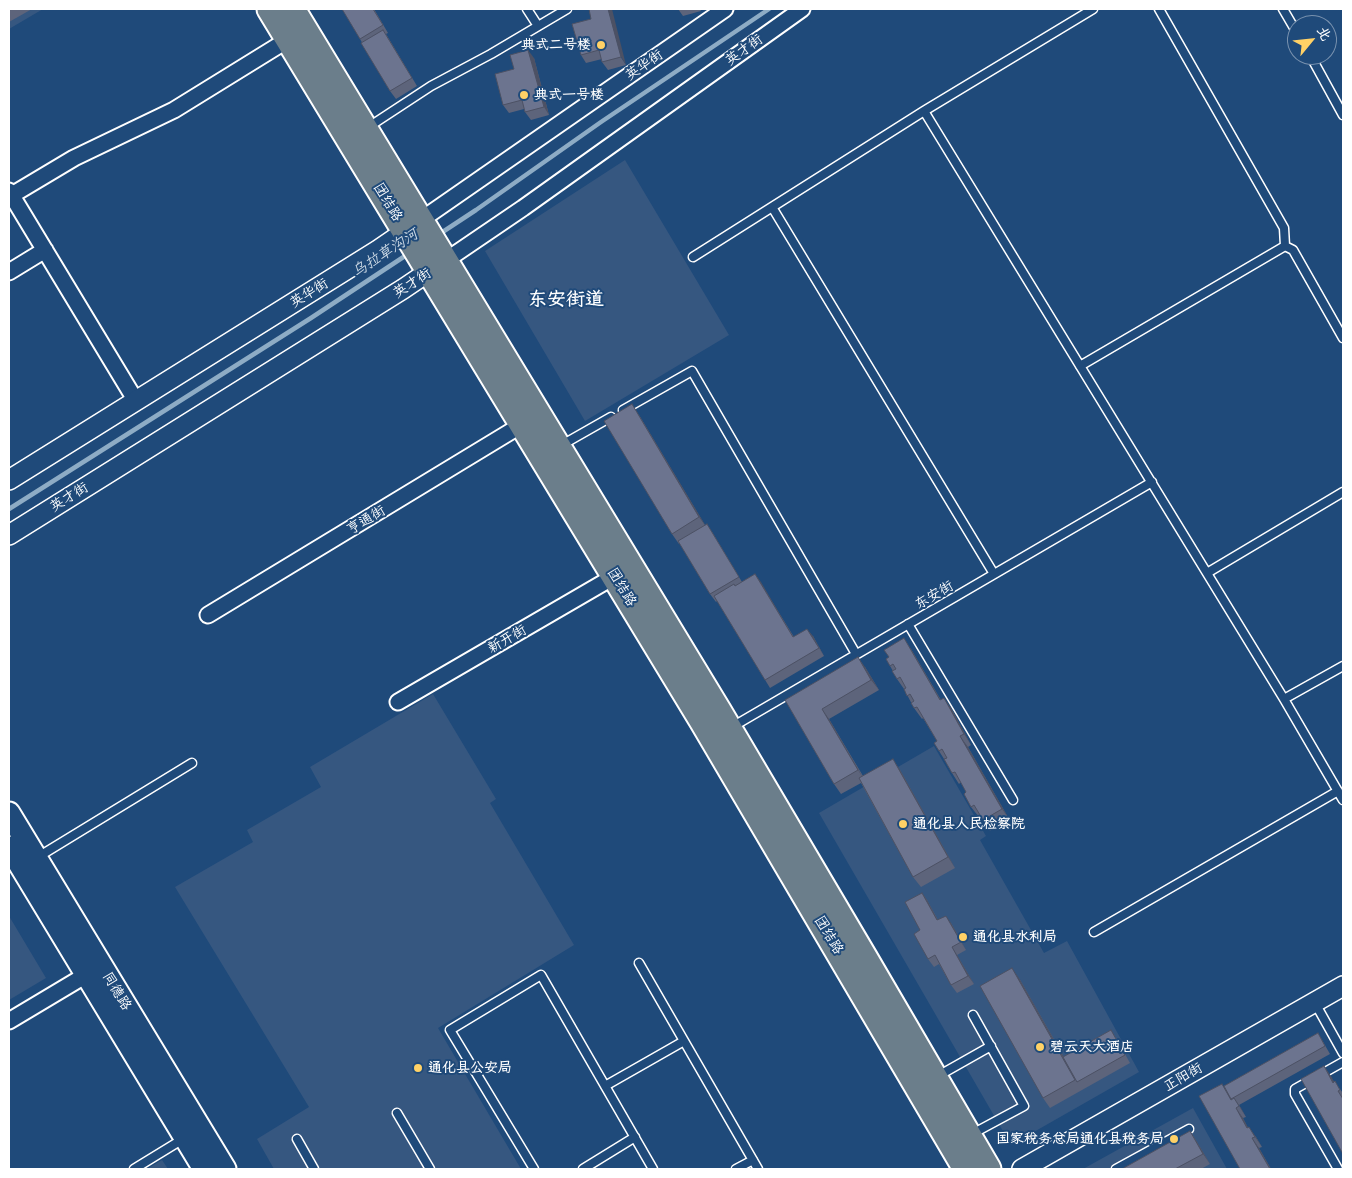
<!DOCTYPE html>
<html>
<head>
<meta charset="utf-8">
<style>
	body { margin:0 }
	#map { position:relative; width:1352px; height:1178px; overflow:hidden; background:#1f4a7a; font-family:Mali,"LXGW WenKai TC",sans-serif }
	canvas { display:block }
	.frame { position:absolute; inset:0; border:10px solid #fff; pointer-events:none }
	.north { position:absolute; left:1287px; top:15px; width:50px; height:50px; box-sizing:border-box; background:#1f4a7a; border:1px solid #7992af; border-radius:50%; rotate:62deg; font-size:14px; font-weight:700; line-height:20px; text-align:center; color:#fff }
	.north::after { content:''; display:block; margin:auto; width:18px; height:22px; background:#ffd166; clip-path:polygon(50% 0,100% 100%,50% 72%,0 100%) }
</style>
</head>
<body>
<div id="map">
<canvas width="1352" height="1178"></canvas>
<div class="frame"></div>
<div class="north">北</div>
</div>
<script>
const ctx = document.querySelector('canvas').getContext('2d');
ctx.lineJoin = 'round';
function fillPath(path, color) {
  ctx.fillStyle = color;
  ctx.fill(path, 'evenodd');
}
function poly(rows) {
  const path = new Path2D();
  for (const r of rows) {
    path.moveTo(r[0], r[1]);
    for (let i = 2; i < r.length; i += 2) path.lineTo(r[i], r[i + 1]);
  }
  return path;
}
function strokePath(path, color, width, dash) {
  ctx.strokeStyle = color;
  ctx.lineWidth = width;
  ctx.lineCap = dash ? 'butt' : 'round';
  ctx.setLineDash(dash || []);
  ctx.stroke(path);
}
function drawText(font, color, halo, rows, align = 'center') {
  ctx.font = font + ' Mali,"LXGW WenKai TC",sans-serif';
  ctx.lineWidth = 4;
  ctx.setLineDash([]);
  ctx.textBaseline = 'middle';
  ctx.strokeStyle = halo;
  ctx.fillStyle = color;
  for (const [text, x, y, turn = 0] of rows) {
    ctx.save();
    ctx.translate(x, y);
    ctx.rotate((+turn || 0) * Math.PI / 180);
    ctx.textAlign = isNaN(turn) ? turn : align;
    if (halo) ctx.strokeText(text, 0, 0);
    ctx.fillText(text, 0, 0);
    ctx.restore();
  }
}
const built = poly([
	[9,9,43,9,9,29],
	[625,160,729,335,585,421,485,251],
	[433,694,496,799,490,803,574,945,438,1028,521,1169,274,1169,257,1139,309,1107,175,887,253,842,247,830,321,787,310,767],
	[934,746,986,836,980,840,1044,953,1067,941,1139,1072,1011,1145,819,813],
	[9,916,46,978,9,1000],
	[1193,1108,1227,1169,1083,1169],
	[162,1160,168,1169,147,1169]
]);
const stream = poly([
	[438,235,476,210,601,122,769,9],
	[9,509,311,318,408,254]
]);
const service = poly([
	[527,9,538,26],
	[1159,9,1284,228,1285,246],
	[1283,9,1297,33],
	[1310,55,1343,115],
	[924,111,1284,699,1343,800],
	[367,128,431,86,491,54,567,9],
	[772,207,994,574],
	[693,257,924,111,1093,9],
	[1080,366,1285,246,1293,250,1343,338],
	[623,410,692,371,856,654],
	[560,446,611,417],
	[1207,573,1343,492],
	[908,624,1013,800],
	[1284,699,1343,666],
	[732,727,1152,482],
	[38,857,192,763],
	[1094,932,1338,791],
	[639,963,758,1169],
	[1315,1003,1343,1053],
	[938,1076,991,1046],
	[605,1086,684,1041],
	[397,1113,430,1169],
	[972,1134,1024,1106,973,1015],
	[297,1139,314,1169],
	[134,1169,183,1139],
	[534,1169,450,1030,541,975,653,1169],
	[583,1169,635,1137],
	[736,1169,753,1160],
	[1116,1169,1189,1129],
	[1338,1169,1295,1094,1295,1089,1343,1062]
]);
const minor = poly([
	[9,191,136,401],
	[12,195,74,158,174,110,289,39],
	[421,220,725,9],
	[445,261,523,208,802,9],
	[9,272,45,250],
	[208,615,523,424],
	[398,702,615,576],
	[9,1021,86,975]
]);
const tertiary = poly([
	[9,480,378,250,416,224],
	[9,535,403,289,440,264],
	[1022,1169,1343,986]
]);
const secondary = poly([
	[9,813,225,1169],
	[9,847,204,1169]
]);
const trunk = poly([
	[270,9,703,722,966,1169],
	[292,9,719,712,864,957,988,1169]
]);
const wall = poly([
	[9,9,32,9,9,22],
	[374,9,388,33,386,34,417,86,396,99,390,91,360,39],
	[589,9,626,65,608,70,602,62,602,59,586,63,581,55,591,19],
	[678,9,700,9,701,11,683,16],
	[534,58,549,115,531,120,525,112,524,109,509,113,503,105,514,69],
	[639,415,705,525,712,532,742,582,755,574,794,637,813,636,824,656,770,688,717,601,716,602,710,594,680,544,679,544,672,534],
	[911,649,941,700,951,708,971,745,968,747,1009,819,990,831,980,816,979,817,971,807,966,792,961,782,959,784,952,773,944,759,939,751,937,741,923,718,922,719,914,708,904,689,897,679,893,671,890,666],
	[865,667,879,690,829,719,863,776,900,770,955,868,921,887,913,877,861,783,841,794,834,784,785,700],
	[922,893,927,900,938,920,951,923,966,950,957,955,974,984,957,993,951,985,939,964,934,967,928,959,920,930],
	[1019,978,1064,1057,1116,1038,1130,1063,1050,1108,1043,1098],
	[1318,1033,1330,1054,1239,1105,1246,1117,1243,1118,1248,1128,1256,1137,1262,1147,1259,1148,1271,1169,1240,1169,1224,1086],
	[1324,1066,1334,1082,1343,1093,1343,1154],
	[1190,1131,1197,1142,1210,1164,1201,1169,1122,1169]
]);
const shadedWall = poly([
	[608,9,612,9,626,65,621,57],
	[528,50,534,58,549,115,544,107],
	[632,404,639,415,707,528,699,517],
	[755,574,761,582,798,645,793,637],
	[807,629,813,636,824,656,819,648],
	[904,638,911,649,947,711,940,700],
	[858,657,865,667,879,690,871,680],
	[944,698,951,708,971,745,964,734],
	[822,709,829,719,865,781,858,770],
	[960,736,968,747,1009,819,1002,809],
	[893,759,900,770,955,868,948,857],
	[922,893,927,900,942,928,937,920],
	[946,916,951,923,966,950,961,942],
	[952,947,957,955,974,984,968,976],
	[1012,968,1019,978,1078,1082,1077,1082],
	[1324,1066,1331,1076,1340,1093,1333,1083],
	[1234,1098,1241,1108,1246,1117,1239,1106],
	[1236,1108,1243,1118,1254,1139,1247,1128],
	[1249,1127,1256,1137,1262,1147,1255,1137],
	[1190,1131,1197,1142,1210,1164,1203,1154],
	[1252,1138,1259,1148,1271,1169,1270,1169]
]);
const building = poly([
	[342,9,373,9,383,25,360,39,342,9],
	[589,9,608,9,621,57,602,62,599,50,581,55,572,24,591,19,589,9],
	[383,30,412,78,390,91,361,43,383,30],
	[528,50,544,107,525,112,522,100,503,105,495,74,514,69,510,55,528,50],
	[632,404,699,517,672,534,604,421,632,404],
	[707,524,739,577,710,594,678,541,707,524],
	[755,574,793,637,807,629,819,648,765,680,714,596,734,584,735,586,755,574],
	[904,638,940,700,944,698,964,734,960,736,1002,809,983,820,974,805,971,807,964,794,966,792,955,772,952,773,944,759,947,758,942,749,939,751,934,743,937,741,917,707,914,708,911,703,914,701,910,694,907,696,904,689,906,688,900,677,897,679,892,671,896,669,893,664,890,666,886,659,889,657,884,650,904,638],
	[858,657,871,680,822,709,858,770,834,784,785,700,858,657],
	[893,759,948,857,913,877,859,778,893,759],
	[922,893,937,920,946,916,961,942,952,947,968,976,951,985,935,955,928,959,914,934,920,930,905,902,922,893],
	[1012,968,1075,1080,1043,1098,980,986,1012,968],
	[1111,1030,1125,1055,1077,1082,1063,1057,1111,1030],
	[1318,1033,1325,1046,1231,1099,1224,1086,1318,1033],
	[1324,1066,1333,1083,1335,1081,1340,1090,1338,1091,1343,1099,1343,1154,1301,1079,1324,1066],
	[1222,1084,1231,1100,1234,1098,1239,1106,1236,1108,1247,1128,1249,1127,1255,1137,1252,1138,1270,1169,1240,1169,1199,1096,1222,1084],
	[1190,1131,1203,1154,1175,1169,1122,1169,1190,1131]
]);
const markers = [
	[601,45,5,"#ffd166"],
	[524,95,5,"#ffd166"],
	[903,824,5,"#ffd166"],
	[963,937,5,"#ffd166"],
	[1040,1047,5,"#ffd166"],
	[418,1068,5,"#ffd166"],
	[1174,1139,5,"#ffd166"]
];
const poiNames = [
	["典式二号楼",591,45,"right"],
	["典式一号楼",534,95],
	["通化县人民检察院",913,824],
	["通化县水利局",973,937],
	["碧云天大酒店",1050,1047],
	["通化县公安局",428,1068],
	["国家税务总局通化县税务局",1164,1139,"right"]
];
const streetNames = [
	["英才街",744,50,-36],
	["英华街",644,65,-35],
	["团结路",388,202,59],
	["英才街",412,283,-33],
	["英华街",309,293,-32],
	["英才街",69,497,-32],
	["亨通街",366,520,-31],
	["团结路",622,587,59],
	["东安街",934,595,-30],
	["新开街",507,639,-30],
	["团结路",829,935,59],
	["同德路",117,991,59],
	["正阳街",1183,1077,-30]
];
const waterNames = [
	["乌拉草沟河",385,253,-33]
];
const districtNames = [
	["东安街道",566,299]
];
fillPath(built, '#365780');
strokePath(stream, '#8eacc5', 4.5);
strokePath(service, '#fff', 11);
strokePath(minor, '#fff', 19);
strokePath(tertiary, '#fff', 22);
strokePath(secondary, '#fff', 25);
strokePath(trunk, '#fff', 29);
strokePath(service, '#1f4a7a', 8);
strokePath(minor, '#1f4a7a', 15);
strokePath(tertiary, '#1f4a7a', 19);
strokePath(secondary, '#1f4a7a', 21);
strokePath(trunk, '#6b7e8b', 25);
fillPath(wall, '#5d647b');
fillPath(shadedWall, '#4c5164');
fillPath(building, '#6c748f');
strokePath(building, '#4c5164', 1);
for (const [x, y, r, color] of markers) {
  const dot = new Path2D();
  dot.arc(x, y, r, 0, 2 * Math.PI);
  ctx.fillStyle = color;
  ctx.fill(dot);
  strokePath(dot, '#1f4a7a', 2);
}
drawText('bold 14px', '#fff', '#1f4a7a', poiNames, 'left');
drawText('14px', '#fff', '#1f4a7a', streetNames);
drawText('italic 15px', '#d0dce7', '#1f4a7a', waterNames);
drawText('bold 19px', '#fff', '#1f4a7a', districtNames);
</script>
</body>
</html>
